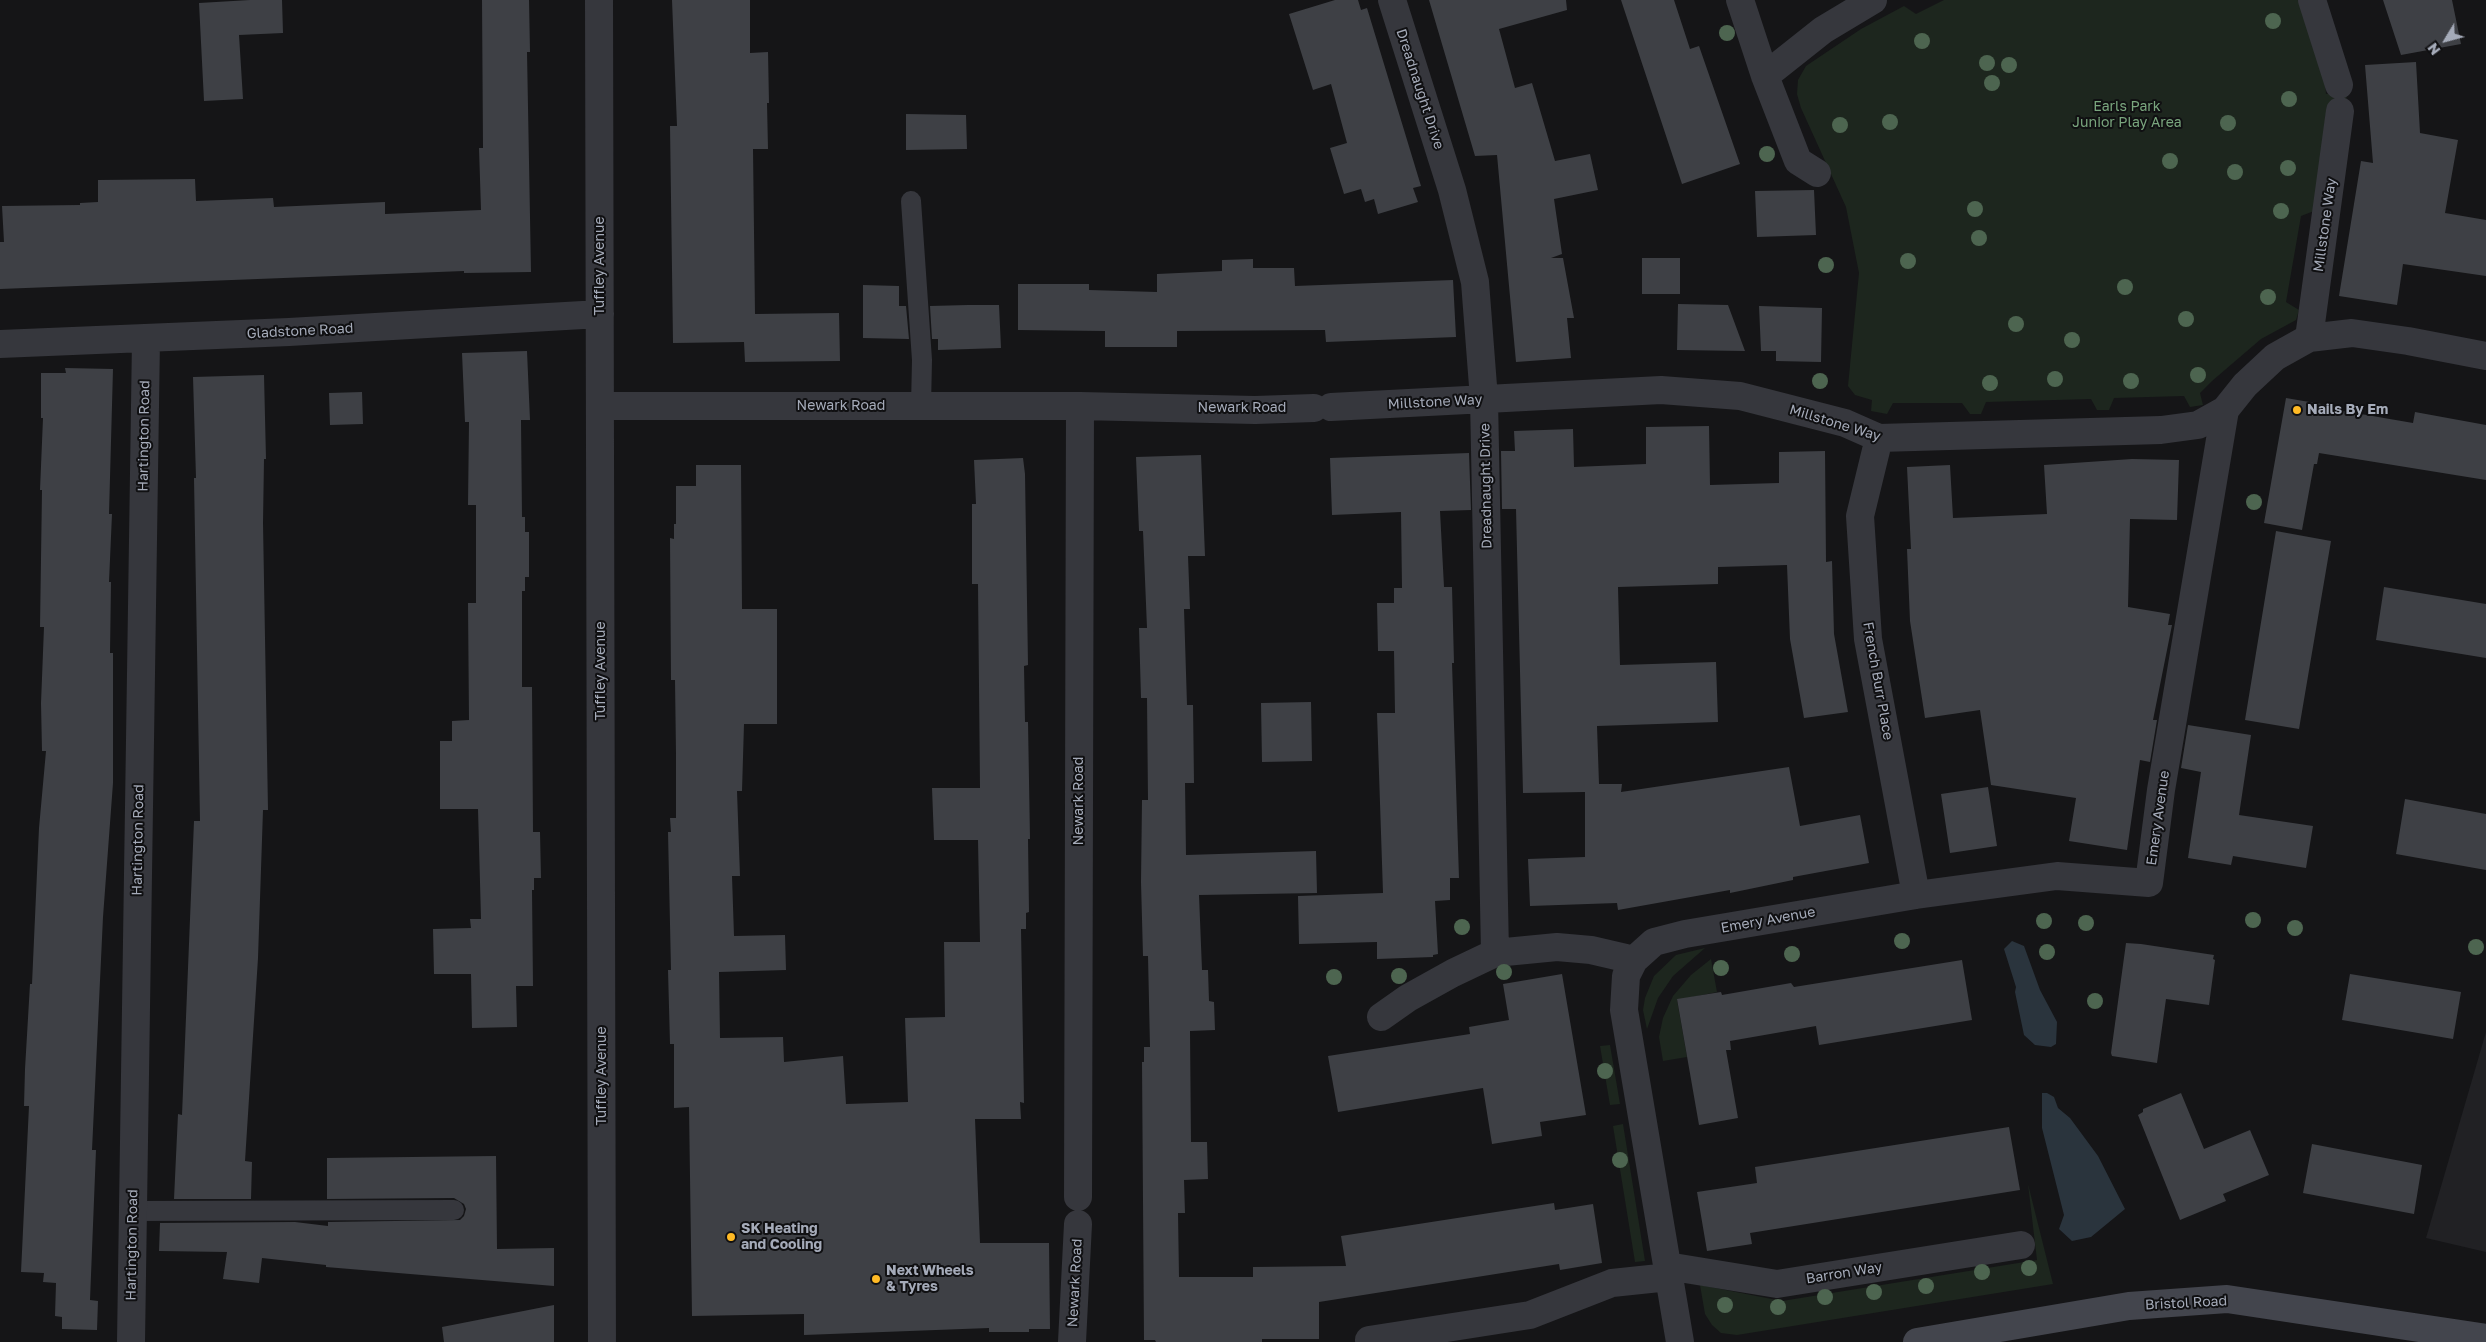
<!DOCTYPE html>
<html>
<head>
<meta charset="utf-8">
<style>
	body { margin:0 }
	#map { position:relative; width:2486px; height:1342px; overflow:hidden; background:#151517; font-family:"Golos Text",sans-serif }
	canvas { display:block }
	.north { position:absolute; left:2421px; top:15px; width:50px; height:50px; -webkit-text-stroke:4px #101012; paint-order:stroke; rotate:233deg; font-size:14px; font-weight:700; line-height:20px; text-align:center; color:#a5abb9 }
	.north::after { content:''; display:block; margin:auto; width:18px; height:22px; background:#a5abb9; clip-path:polygon(50% 0,100% 100%,50% 72%,0 100%) }
</style>
</head>
<body>
<div id="map">
<canvas width="2486" height="1342"></canvas>
<div class="north">N</div>
</div>
<script>
const ctx = document.querySelector('canvas').getContext('2d');
ctx.lineJoin = 'round';
function fillPath(path, color) {
  ctx.fillStyle = color;
  ctx.fill(path, 'evenodd');
}
function poly(rows) {
  const path = new Path2D();
  for (const r of rows) {
    path.moveTo(r[0], r[1]);
    for (let i = 2; i < r.length; i += 2) path.lineTo(r[i], r[i + 1]);
  }
  return path;
}
function strokePath(path, color, width, dash) {
  ctx.strokeStyle = color;
  ctx.lineWidth = width;
  ctx.lineCap = dash ? 'butt' : 'round';
  ctx.setLineDash(dash || []);
  ctx.stroke(path);
}
function drawText(font, color, halo, rows, align = 'center') {
  ctx.font = font + ' "Golos Text",sans-serif';
  ctx.lineWidth = 4;
  ctx.setLineDash([]);
  ctx.textBaseline = 'middle';
  ctx.strokeStyle = halo;
  ctx.fillStyle = color;
  for (const [text, x, y, turn = 0] of rows) {
    ctx.save();
    ctx.translate(x, y);
    ctx.rotate((+turn || 0) * Math.PI / 180);
    ctx.textAlign = isNaN(turn) ? turn : align;
    if (halo) ctx.strokeText(text, 0, 0);
    ctx.fillText(text, 0, 0);
    ctx.restore();
  }
}
const built = poly([
	[2486,1032,2486,1252,2426,1238]
]);
const green = poly([
	[1944,0,2299,0,2325,81,2326,94,2346,90,2347,104,2327,106,2314,211,2301,216,2286,302,2299,310,2296,320,2261,339,2212,381,2200,393,2203,405,2190,407,2184,396,2114,398,2109,410,2097,410,2091,399,1986,402,1981,414,1970,414,1962,403,1893,403,1887,414,1871,411,1872,400,1855,395,1848,386,1859,273,1846,207,1801,108,1797,94,1798,80,1806,66,1861,29,1904,6,1916,14],
	[1705,948,1673,976,1658,998,1647,1029,1643,1010,1645,998,1654,976,1676,955],
	[1711,959,1717,992,1677,1000,1687,1057,1663,1061,1659,1037,1663,1018,1673,996,1691,975],
	[1610,1045,1620,1104,1610,1105,1600,1046],
	[1623,1124,1645,1261,1635,1262,1613,1126],
	[2028,1184,2053,1284,1737,1335,1721,1333,1712,1325,1705,1314,1700,1285,1782,1301,2037,1260]
]);
const water = poly([
	[2012,941,2024,946,2040,990,2057,1022,2056,1044,2051,1047,2035,1045,2024,1035,2015,992,2016,987,2004,949],
	[2042,1093,2047,1093,2054,1097,2058,1108,2070,1118,2098,1156,2125,1209,2091,1237,2072,1241,2059,1229,2064,1215,2042,1128]
]);
const building = poly([
	[250,0,282,0,283,33,239,35,243,99,204,101,199,3],
	[482,0,529,0,530,52,527,52,531,272,464,273,464,271,0,289,0,242,4,242,2,206,80,205,80,203,98,202,98,180,195,179,196,201,273,198,274,207,385,202,385,214,481,210,479,148,483,148],
	[672,0,750,0,750,53,768,52,769,103,767,103,768,149,753,149,755,314,839,313,840,361,745,362,744,342,673,343,670,126,677,126],
	[1335,0,1358,0,1361,10,1367,8,1421,186,1413,188,1418,202,1378,214,1374,199,1365,202,1361,189,1344,194,1330,148,1347,143,1331,84,1313,90,1289,14],
	[1429,0,1566,0,1567,10,1499,29,1515,88,1532,83,1555,161,1590,154,1598,190,1554,199,1562,254,1551,258,1563,258,1574,318,1567,318,1571,358,1516,362,1497,155,1475,156],
	[1621,0,1674,0,1690,49,1699,46,1740,164,1682,184],
	[2383,0,2452,0,2461,44,2401,55],
	[2416,62,2420,133,2458,140,2445,213,2486,220,2486,276,2403,264,2397,305,2339,296,2361,161,2373,163,2365,65],
	[906,114,966,115,967,149,906,150],
	[1814,190,1816,235,1757,237,1755,191],
	[1642,258,1680,258,1680,294,1642,294],
	[1253,259,1253,268,1294,268,1295,286,1453,280,1456,337,1326,342,1325,330,1177,331,1177,347,1105,347,1105,331,1018,330,1018,284,1089,284,1089,290,1157,292,1157,274,1222,271,1222,260],
	[863,285,899,286,899,306,906,306,909,339,863,338],
	[1678,304,1728,305,1745,351,1677,350],
	[968,305,999,305,1001,348,938,350,938,339,932,339,930,306],
	[1759,306,1822,308,1821,362,1776,361,1776,351,1761,351],
	[527,351,530,420,521,420,522,517,525,517,525,532,529,532,529,577,525,577,525,591,522,591,522,687,532,687,533,832,540,832,541,878,534,878,534,890,532,890,533,986,516,986,517,1027,472,1028,471,974,434,974,433,929,471,928,470,919,481,919,478,809,440,809,440,741,452,741,452,721,469,720,468,603,476,603,476,505,468,505,469,422,465,422,462,353],
	[65,368,113,369,109,514,112,514,109,582,111,582,110,653,113,653,113,783,103,917,92,1150,96,1150,90,1300,98,1301,97,1330,62,1329,62,1317,55,1316,56,1283,43,1282,44,1273,21,1272,29,1106,24,1106,25,1069,30,984,32,984,39,828,46,751,42,751,41,703,44,627,40,627,42,490,40,490,43,418,41,418,41,373,66,373],
	[264,375,266,459,264,459,263,523,268,810,263,810,258,958,245,1161,252,1162,251,1199,174,1199,178,1114,182,1115,194,821,200,821,194,478,196,478,193,377],
	[362,392,363,424,330,425,329,393],
	[2286,398,2327,405,2326,408,2413,423,2415,412,2486,425,2486,480,2319,453,2317,464,2314,464,2302,530,2264,523],
	[1709,426,1710,485,1779,483,1779,452,1825,451,1826,562,1832,561,1834,634,1848,712,1804,718,1790,639,1787,565,1718,567,1718,584,1618,587,1620,665,1716,662,1718,722,1597,726,1599,784,1622,784,1621,792,1789,767,1800,826,1860,815,1869,863,1793,877,1793,880,1730,893,1730,890,1618,910,1617,903,1530,906,1528,859,1585,857,1585,792,1523,793,1516,509,1502,509,1501,451,1515,451,1514,431,1573,429,1574,467,1646,464,1646,427],
	[1469,453,1471,510,1440,511,1444,587,1452,587,1454,663,1452,663,1459,878,1450,878,1450,900,1435,901,1438,954,1433,955,1433,957,1377,959,1377,942,1299,944,1298,896,1383,893,1377,713,1395,713,1394,651,1378,651,1377,603,1394,603,1394,588,1402,588,1401,512,1332,515,1330,458],
	[1201,455,1205,556,1188,556,1190,609,1184,609,1187,705,1193,705,1194,783,1185,783,1186,855,1316,851,1317,893,1199,895,1202,970,1208,970,1209,1001,1214,1002,1215,1030,1190,1031,1191,1142,1207,1142,1208,1179,1184,1180,1185,1213,1178,1213,1179,1277,1253,1277,1253,1267,1346,1266,1341,1236,1554,1203,1555,1210,1593,1204,1602,1263,1560,1270,1559,1264,1319,1302,1319,1339,1262,1339,1262,1342,1156,1342,1155,1340,1144,1340,1142,1062,1144,1062,1144,1047,1150,1047,1148,956,1143,956,1141,882,1142,800,1148,800,1147,698,1141,698,1139,628,1147,628,1143,531,1139,531,1136,457],
	[1023,458,1025,474,1028,665,1024,666,1025,722,1028,722,1030,839,1028,839,1029,912,1026,913,1026,929,1021,929,1024,1103,1020,1102,1021,1119,975,1119,980,1243,1049,1243,1050,1329,1029,1329,1029,1332,989,1332,989,1328,804,1335,804,1314,692,1316,689,1107,674,1108,674,1044,670,1044,668,970,671,970,668,832,671,832,670,818,676,818,676,754,675,680,671,680,670,538,674,539,674,524,676,524,676,486,696,486,696,465,741,465,742,609,777,609,777,724,744,724,742,791,737,791,740,876,732,876,734,936,785,935,786,970,719,972,720,1038,783,1037,784,1062,843,1056,846,1104,908,1102,905,1018,945,1017,944,942,980,942,978,840,934,840,932,788,980,788,978,584,972,584,972,504,976,504,974,460],
	[2132,459,2179,460,2177,520,2130,519,2128,607,2170,614,2168,625,2172,625,2153,720,2157,720,2150,762,2140,760,2127,850,2069,841,2076,798,1991,785,1980,710,1925,718,1910,621,1907,549,1911,549,1907,467,1950,465,1953,518,2047,514,2044,465],
	[2276,531,2331,541,2299,729,2245,720],
	[2384,587,2486,604,2486,658,2376,640],
	[1311,702,1312,761,1262,762,1261,703],
	[2188,725,2251,735,2239,815,2313,826,2306,868,2233,856,2231,865,2188,858,2201,772,2181,768],
	[1988,787,1997,846,1950,853,1941,794],
	[2405,799,2486,814,2486,870,2396,854],
	[2126,943,2141,944,2214,955,2213,959,2215,960,2209,1005,2166,999,2157,1063,2112,1056,2111,1053],
	[1962,960,1972,1020,1819,1045,1816,1026,1730,1041,1731,1050,1726,1050,1738,1118,1699,1125,1677,999,1721,992,1722,995,1791,983,1794,987],
	[1562,974,1586,1115,1540,1122,1542,1136,1492,1144,1483,1088,1338,1112,1328,1056,1470,1034,1469,1027,1509,1020,1503,984],
	[2350,974,2461,992,2453,1039,2342,1020],
	[2181,1093,2204,1149,2250,1130,2269,1175,2223,1194,2226,1201,2180,1220,2138,1115,2143,1112,2143,1109],
	[2009,1127,2020,1190,1750,1233,1752,1244,1707,1251,1697,1192,1757,1183,1755,1167],
	[2312,1144,2422,1165,2414,1214,2303,1193],
	[496,1156,497,1249,554,1248,554,1286,326,1267,326,1265,262,1258,259,1283,223,1279,227,1252,159,1251,160,1223,295,1222,328,1226,328,1222,460,1220,464,1216,466,1209,464,1204,454,1198,327,1199,327,1158],
	[554,1305,554,1342,444,1342,442,1327]
]);
const lane = poly([
	[911,201,922,360,921,406],
	[132,1211,454,1210]
]);
const street = poly([
	[599,0,602,1342],
	[1392,0,1452,190,1475,282,1484,399,1495,953,1557,947,1591,950,1634,960],
	[1740,0,1765,76,1798,161,1817,173],
	[2312,0,2339,85],
	[1765,76,1823,30,1873,0],
	[2309,338,2340,111],
	[0,344,289,332,600,314],
	[601,406,1080,406,1255,410,1314,408],
	[1331,407,1661,390,1740,396,1845,423,1879,438,2161,430,2198,425,2225,410,2245,385,2275,357,2309,338,2352,333,2408,341,2486,356],
	[1879,438,1860,516,1868,639,1916,895],
	[1381,1017,1408,998,1453,973,1495,953],
	[1078,1197,1080,406],
	[1667,1266,1777,1284,2021,1245],
	[1369,1340,1530,1315,1612,1283,1669,1277],
	[131,1342,146,339],
	[1072,1342,1078,1224],
	[1680,1342,1624,1010,1626,976,1634,960,1654,942,1685,934,1916,895,2057,876,2149,883,2161,790,2225,410]
]);
const secondary = poly([
	[1917,1342,2129,1306,2227,1299,2486,1338]
]);
const trees = [
	[2273,21],
	[1727,33],
	[1922,41],
	[1987,63],
	[2009,65],
	[1992,83],
	[2289,99],
	[1890,122],
	[2228,123],
	[1840,125],
	[1767,154],
	[2170,161],
	[2288,168],
	[2235,172],
	[1975,209],
	[2281,211],
	[1979,238],
	[1908,261],
	[1826,265],
	[2125,287],
	[2268,297],
	[2186,319],
	[2016,324],
	[2072,340],
	[2198,375],
	[2055,379],
	[1820,381],
	[2131,381],
	[1990,383],
	[2254,502],
	[2253,920],
	[2044,921],
	[2086,923],
	[1462,927],
	[2295,928],
	[1902,941],
	[2476,947],
	[2047,952],
	[1792,954],
	[1721,968],
	[1504,972],
	[1399,976],
	[1334,977],
	[2095,1001],
	[1605,1071],
	[1620,1160],
	[2029,1268],
	[1982,1272],
	[1926,1286],
	[1874,1292],
	[1825,1297],
	[1725,1305],
	[1778,1307]
];
const markers = [
	[2297,410,5,"#ffba25"],
	[731,1237,5,"#ffba25"],
	[876,1279,5,"#ffba25"]
];
const streetNames = [
	["Dreadnaught Drive",1420,89,72],
	["Millstone Way",2325,225,-82],
	["Tuffley Avenue",600,266,-90],
	["Gladstone Road",300,331,-3],
	["Millstone Way",1435,402,-3],
	["Newark Road",841,406],
	["Newark Road",1242,408],
	["Millstone Way",1835,423,17],
	["Hartington Road",144,436,-89],
	["Dreadnaught Drive",1486,486,-91],
	["Tuffley Avenue",601,671,-90],
	["French Burr Place",1878,681,80],
	["Newark Road",1079,801,-90],
	["Emery Avenue",2158,818,-82],
	["Hartington Road",138,840,-89],
	["Emery Avenue",1768,920,-10],
	["Tuffley Avenue",602,1076,-90],
	["Hartington Road",132,1245,-89],
	["Barron Way",1844,1273,-9],
	["Newark Road",1075,1283,-87],
	["Bristol Road",2186,1303,-3]
];
const parkNames = [
	["Earls Park",2127,107],
	["Junior Play Area",2127,123]
];
const poiNames = [
	["Nails By Em",2307,410],
	["SK Heating",741,1229],
	["and Cooling",741,1245],
	["Next Wheels",886,1271],
	["& Tyres",886,1287]
];
fillPath(built, '#212124');
fillPath(green, '#1d261e');
fillPath(water, '#2a343d');
fillPath(building, '#3e4045');
strokePath(lane, '#36373d', 20);
strokePath(street, '#36373d', 28);
strokePath(secondary, '#43454d', 28);
ctx.fillStyle = '#4d6550';
for (const [x, y] of trees) {
  ctx.beginPath();
  ctx.arc(x, y, 8, 0, 2 * Math.PI);
  ctx.fill();
}
for (const [x, y, r, color] of markers) {
  const dot = new Path2D();
  dot.arc(x, y, r, 0, 2 * Math.PI);
  ctx.fillStyle = color;
  ctx.fill(dot);
  strokePath(dot, '#101012', 2);
}
drawText('14px', '#a5abb9', '#101012', streetNames);
drawText('14px', '#7aa67e', '#101012', parkNames);
drawText('bold 14px', '#a5abb9', '#101012', poiNames, 'left');
</script>
</body>
</html>
